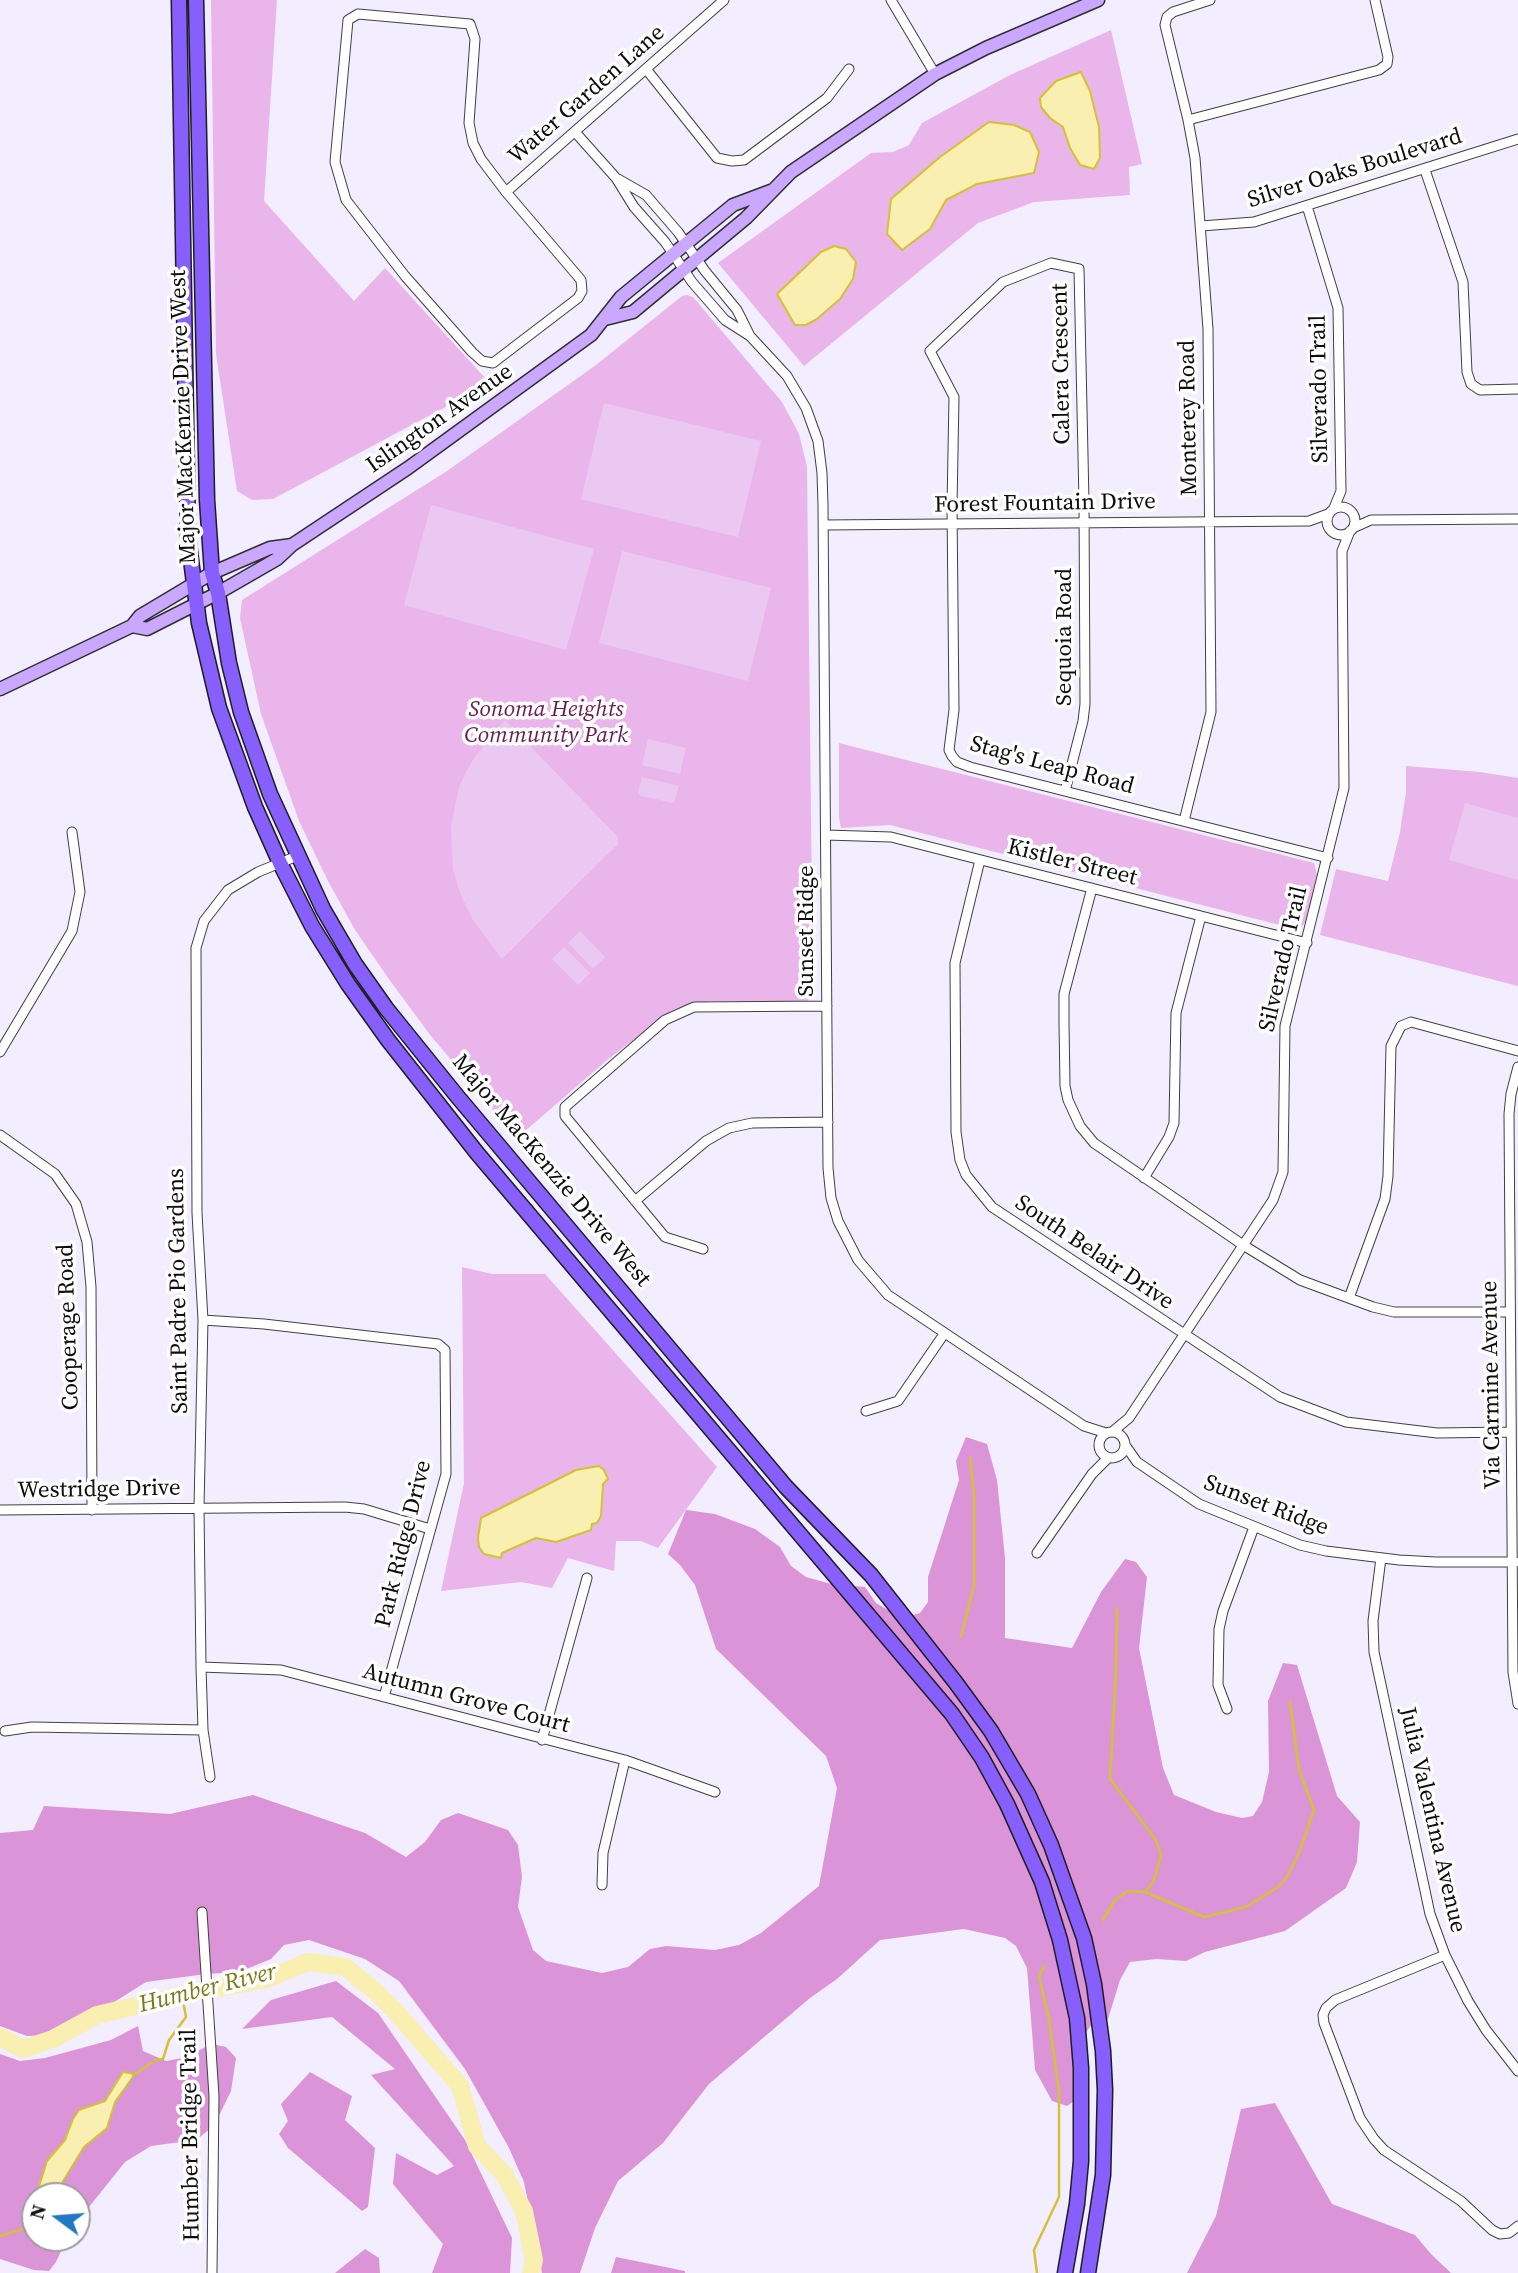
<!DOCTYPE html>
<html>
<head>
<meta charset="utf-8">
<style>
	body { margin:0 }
	#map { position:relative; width:1518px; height:2273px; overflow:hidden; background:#f2edff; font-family:"Source Serif 4",serif }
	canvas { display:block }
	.north { position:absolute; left:21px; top:2182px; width:70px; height:70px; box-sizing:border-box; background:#fff; border:2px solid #9e9e9e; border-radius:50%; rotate:286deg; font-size:19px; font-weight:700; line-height:28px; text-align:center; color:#0d0d0d }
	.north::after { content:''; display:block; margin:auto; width:24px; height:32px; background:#2079c2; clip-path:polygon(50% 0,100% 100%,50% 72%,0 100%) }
</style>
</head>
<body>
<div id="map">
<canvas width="1518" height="2273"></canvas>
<div class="north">N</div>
</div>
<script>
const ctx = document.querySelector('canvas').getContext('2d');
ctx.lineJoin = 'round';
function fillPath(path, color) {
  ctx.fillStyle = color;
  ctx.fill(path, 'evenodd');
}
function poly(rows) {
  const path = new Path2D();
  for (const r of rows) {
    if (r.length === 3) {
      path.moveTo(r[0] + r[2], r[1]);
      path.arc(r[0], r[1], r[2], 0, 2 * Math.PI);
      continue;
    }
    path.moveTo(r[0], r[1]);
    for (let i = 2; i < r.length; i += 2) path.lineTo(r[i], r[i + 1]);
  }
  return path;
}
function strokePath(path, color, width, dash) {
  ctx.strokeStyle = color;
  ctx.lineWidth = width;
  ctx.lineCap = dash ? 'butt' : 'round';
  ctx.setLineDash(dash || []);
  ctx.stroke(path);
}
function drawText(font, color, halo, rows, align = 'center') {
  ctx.font = font + ' "Source Serif 4",serif';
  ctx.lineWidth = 7;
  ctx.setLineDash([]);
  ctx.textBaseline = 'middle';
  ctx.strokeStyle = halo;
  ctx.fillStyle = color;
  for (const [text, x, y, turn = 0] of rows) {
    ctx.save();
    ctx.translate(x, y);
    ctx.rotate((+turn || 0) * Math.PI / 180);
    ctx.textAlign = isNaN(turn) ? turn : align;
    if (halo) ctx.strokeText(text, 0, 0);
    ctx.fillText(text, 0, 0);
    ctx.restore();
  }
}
const green = poly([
	[211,0,277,0,264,201,354,301,385,268,486,379,468,395,273,499,252,500,237,491,216,354],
	[1111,30,1142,164,1129,167,1130,195,1034,202,978,223,804,366,718,263,871,153,893,152,909,145,922,123,1010,75],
	[687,295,693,297,782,402,799,434,807,467,813,989,810,999,807,1001,712,1001,688,1005,671,1011,606,1061,517,1138,431,1036,391,982,355,930,328,881,299,821,261,714,240,618,242,600,447,471,596,365,682,296],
	[839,743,1314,863,1317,875,1306,921,1299,930,890,825,841,828,839,817],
	[1406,766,1480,772,1518,778,1518,986,1320,935,1336,869,1388,881,1400,832,1406,792],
	[462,1267,492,1274,545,1274,717,1467,658,1548,641,1541,616,1541,614,1571,568,1558,552,1588,521,1582,441,1591,464,1483]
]);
const forest = poly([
	[966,1437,987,1444,997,1480,1005,1558,1005,1638,1072,1648,1101,1592,1125,1559,1136,1562,1147,1577,1139,1648,1163,1768,1174,1795,1216,1812,1242,1818,1253,1816,1262,1802,1269,1772,1268,1701,1283,1663,1297,1665,1337,1796,1360,1822,1357,1862,1346,1888,1285,1931,1205,1952,1186,1961,1156,1959,1130,1962,1120,1980,1108,2019,1093,2023,1083,2036,1074,2101,1067,2106,1052,2101,1035,2070,1027,1968,1016,1946,1005,1938,964,1929,880,1940,837,1979,810,1998,709,2084,663,2143,618,2181,595,2228,580,2273,542,2273,524,2182,509,2148,465,2069,399,1981,365,1959,309,1940,284,1945,271,1959,239,1972,206,1974,146,1982,84,2021,47,2035,27,2036,0,2026,0,1833,33,1830,44,1806,170,1814,253,1795,365,1833,406,1857,425,1842,441,1820,458,1813,508,1830,518,1845,522,1877,518,1907,533,1950,546,1961,602,1973,628,1967,650,1949,666,1946,715,1950,739,1945,761,1933,819,1886,837,1788,826,1756,716,1649,695,1585,680,1565,668,1554,686,1510,715,1514,755,1529,780,1547,791,1566,806,1577,831,1584,865,1587,876,1603,898,1616,906,1617,920,1613,928,1602,928,1577,959,1480,956,1461],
	[336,1981,378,2013,465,2140,512,2238,510,2273,432,2273,443,2244,393,2184,396,2153,437,2175,454,2166,371,2075,395,2069,332,2017,242,2029,271,2000],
	[138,2026,143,2051,166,2061,183,2058,212,2044,226,2047,236,2058,231,2091,214,2126,196,2140,151,2146,125,2162,77,2222,77,2196,54,2196,84,2147,107,2128,123,2072,105,2101,79,2110,73,2119,65,2140,47,2161,35,2196,35,2238,67,2238,56,2262,49,2271,34,2270,0,2259,0,2054,20,2061,45,2058,111,2040],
	[310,2072,352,2096,345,2120,375,2148,368,2207,362,2211,288,2148,279,2134,288,2121,281,2104],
	[1275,2103,1332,2204,1415,2235,1431,2254,1451,2273,1187,2273,1216,2216,1241,2109],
	[365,2249,379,2258,380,2273,335,2273],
	[616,2257,685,2271,685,2273,611,2273]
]);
const pitch = poly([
	[604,403,761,441,738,537,581,499],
	[431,505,594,549,566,650,404,605],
	[622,551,771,588,748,681,599,643],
	[505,720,618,837,618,844,502,959,473,920,459,891,453,869,451,827,459,787,466,772,474,758],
	[648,739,686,748,680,774,642,765],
	[642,777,679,786,674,803,641,796,638,792],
	[1465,803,1518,818,1518,880,1449,860],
	[580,931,605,957,593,969,568,943],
	[564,947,590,973,578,985,552,959]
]);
const water = poly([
	[1081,72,1090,91,1099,127,1100,158,1094,169,1080,165,1070,148,1063,127,1050,118,1041,107,1040,98,1056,81,1081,72],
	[989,122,1014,125,1030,132,1039,152,1034,173,977,184,946,200,930,229,902,250,887,234,891,199,940,157,989,122],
	[834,246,846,249,856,262,853,279,840,299,817,319,806,325,795,325,777,294,821,252,834,246],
	[599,1466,604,1470,608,1479,603,1484,601,1516,597,1523,592,1524,591,1530,556,1542,536,1538,502,1553,501,1558,484,1554,479,1547,478,1538,481,1518,576,1470,599,1466],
	[123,2072,135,2074,115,2102,107,2128,84,2147,54,2196,36,2196,47,2161,65,2140,73,2119,79,2110,105,2101,123,2072]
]);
const stream = poly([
	[1117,1609,1116,1669,1110,1779,1155,1839,1161,1854,1154,1881,1145,1892],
	[961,1637,974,1585,974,1495,970,1458],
	[1103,1920,1115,1900,1128,1891,1145,1892,1204,1917,1246,1907,1278,1887,1287,1877,1299,1853,1314,1810,1299,1770,1290,1702],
	[133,2075,156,2060,163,2059,169,2040,186,2017,182,1995],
	[0,2236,23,2229,35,2209],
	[1037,2273,1034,2250,1059,2197,1059,2093,1049,2019,1039,1977,1044,1966]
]);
const river = poly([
	[0,2037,23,2049,53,2039,97,2015,182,1995,266,1979,308,1962,345,1967,376,1992,396,2012,460,2086,477,2146,504,2174,524,2211,534,2260,531,2273]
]);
const street = poly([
	[891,0,935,74],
	[358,14,470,24,475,39,469,123,473,143,481,159,506,192,581,280,582,291,578,298,493,363,482,361,472,352,405,276,346,200,335,162,348,20,358,14],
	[646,69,717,158,732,161,744,160,827,98,849,69],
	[1188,120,1379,70,1387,64,1388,57,1375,0],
	[575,132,616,178,634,207,665,242,692,282,725,320,750,336,787,376,806,408,818,441,822,473,823,505,828,1168,831,1198,838,1221,858,1260,888,1295,1084,1426,1106,1433],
	[1425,170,1463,282,1467,372,1471,384,1480,390,1518,389],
	[618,179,646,195,678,232,705,271,737,310,749,334],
	[506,192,724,0],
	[1307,206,1338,308,1341,491,1334,508],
	[1201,226,1254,222,1518,139],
	[1341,521,14],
	[823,525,1309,521,1328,514],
	[1353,528,1371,520,1518,519],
	[1065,791,1083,721,1085,704,1084,502,1079,269,1051,263,1003,282,930,351,954,397,952,506,954,710,949,750,952,756,957,762,970,767,1328,858],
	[1184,821,1211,712,1208,329,1195,158,1188,120,1165,25,1167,17,1173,12,1210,0],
	[826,835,891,837,1307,943],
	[980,860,955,963,956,1132,960,1160,966,1175,992,1207,1280,1397,1346,1422,1437,1433,1511,1432],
	[1092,888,1064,994,1064,1023,1065,1086,1068,1100,1080,1126,1094,1143,1243,1245,1300,1280,1373,1307,1394,1312,1510,1312],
	[0,1052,72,931,80,892,72,832],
	[1518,1067,1511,1094,1509,1114,1513,1672,1518,1704],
	[0,1135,55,1174,76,1204,87,1242,91,1287,92,1510],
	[1144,1178,1169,1137,1174,1123,1176,1013,1201,916],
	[635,1201,706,1141,729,1128,752,1123,828,1122],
	[703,1249,665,1237,565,1116,565,1107,665,1020,694,1007,827,1006],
	[1349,1298,1385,1199,1388,1176,1391,1046,1401,1026,1411,1022,1518,1051],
	[203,1320,264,1324,438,1344,445,1350,446,1474,384,1697],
	[866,1411,898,1401,944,1334],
	[1112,1432,1129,1418,1273,1200,1283,1172,1285,1026,1344,788,1342,551,1350,531],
	[1112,1445,13],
	[1125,1445,1137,1462,1199,1504,1300,1545,1326,1551,1399,1560,1436,1562,1516,1562],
	[0,1510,345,1507,364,1509,430,1529],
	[1037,1553,1092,1474,1108,1458],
	[1381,1558,1373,1621,1374,1652,1430,1914,1445,1955,1468,2001,1486,2030,1518,2071],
	[201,1667,281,1670,625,1760,715,1792],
	[1227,1709,1218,1685,1219,1629,1223,1611,1254,1527],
	[5,1731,32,1727,203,1730],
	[542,1740,587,1578],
	[210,1777,203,1730,201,1667,199,1508,203,1320,197,1213,196,948,204,921,228,890,258,872,297,856],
	[602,1885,603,1853,625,1760],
	[202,1912,214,2096,212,2273],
	[1445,1955,1335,2000,1326,2008,1323,2015,1324,2023,1360,2118,1374,2139,1384,2150,1461,2201,1492,2230,1500,2234,1509,2233,1518,2226]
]);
const secondary = poly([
	[605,319,633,312,746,218,791,172,935,74,986,48,1098,0],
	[132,626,147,629,218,593,277,559,292,545,408,468,591,335,621,297,733,205,773,190],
	[0,689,132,626,140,616,212,573,270,548,292,545]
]);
const primary = poly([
	[179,0,188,536,199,623,219,708,255,807,280,863,312,926,348,984,388,1040,477,1153,952,1714,982,1758,1007,1804,1042,1882,1060,1940,1077,2018,1081,2068,1081,2161,1077,2204,1065,2273],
	[196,0,207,500,212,573,218,593,229,663,241,712,270,794,323,909,355,964,386,1008,457,1096,786,1487,871,1575,956,1683,991,1731,1028,1794,1051,1845,1084,1938,1094,1984,1103,2051,1105,2090,1103,2175,1088,2273]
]);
const streetNames = [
	["Water Garden Lane",587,95,-41],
	["Silver Oaks Boulevard",1355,169,-17],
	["Calera Crescent",1062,364,-91],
	["Silverado Trail",1320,389,-91],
	["Major MacKenzie Drive West",184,417,-92],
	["Monterey Road",1189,418,-91],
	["Islington Avenue",440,419,-35],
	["Forest Fountain Drive",1045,504,-1],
	["Sequoia Road",1065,637,-90],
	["Stag's Leap Road",1052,766,15],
	["Kistler Street",1072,863,14],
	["Sunset Ridge",807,931,-90],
	["Silverado Trail",1284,959,-77],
	["Major MacKenzie Drive West",551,1171,50],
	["South Belair Drive",1094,1253,34],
	["Saint Padre Pio Gardens",179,1291,-91],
	["Cooperage Road",69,1327,-92],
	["Via Carmine Avenue",1492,1385,-91],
	["Westridge Drive",99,1490,-1],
	["Sunset Ridge",1266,1506,21],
	["Park Ridge Drive",404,1544,-76],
	["Autumn Grove Court",466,1699,15],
	["Julia Valentina Avenue",1432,1820,77],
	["Humber Bridge Trail",191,2135,-91]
];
const parkNames = [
	["Sonoma Heights",546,710],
	["Community Park",546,736]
];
const waterNames = [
	["Humber River",208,1989,-14]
];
fillPath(green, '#eab5eb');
fillPath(forest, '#dc94d9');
fillPath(pitch, '#ebc8f2');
fillPath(water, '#f8efb0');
strokePath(water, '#d2c234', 2);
strokePath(stream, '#d2c234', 2.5);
strokePath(river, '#f8efb0', 18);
strokePath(street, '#404040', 11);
strokePath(secondary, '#2f2f2f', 15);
strokePath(primary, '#1e1e1e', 17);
strokePath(street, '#fff', 9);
strokePath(secondary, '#caa8ff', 12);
strokePath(primary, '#875ffd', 14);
drawText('23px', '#0d0d0d', '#fff', streetNames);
drawText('italic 23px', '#671b51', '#fff', parkNames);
drawText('italic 24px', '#7e7812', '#fff', waterNames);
</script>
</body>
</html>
